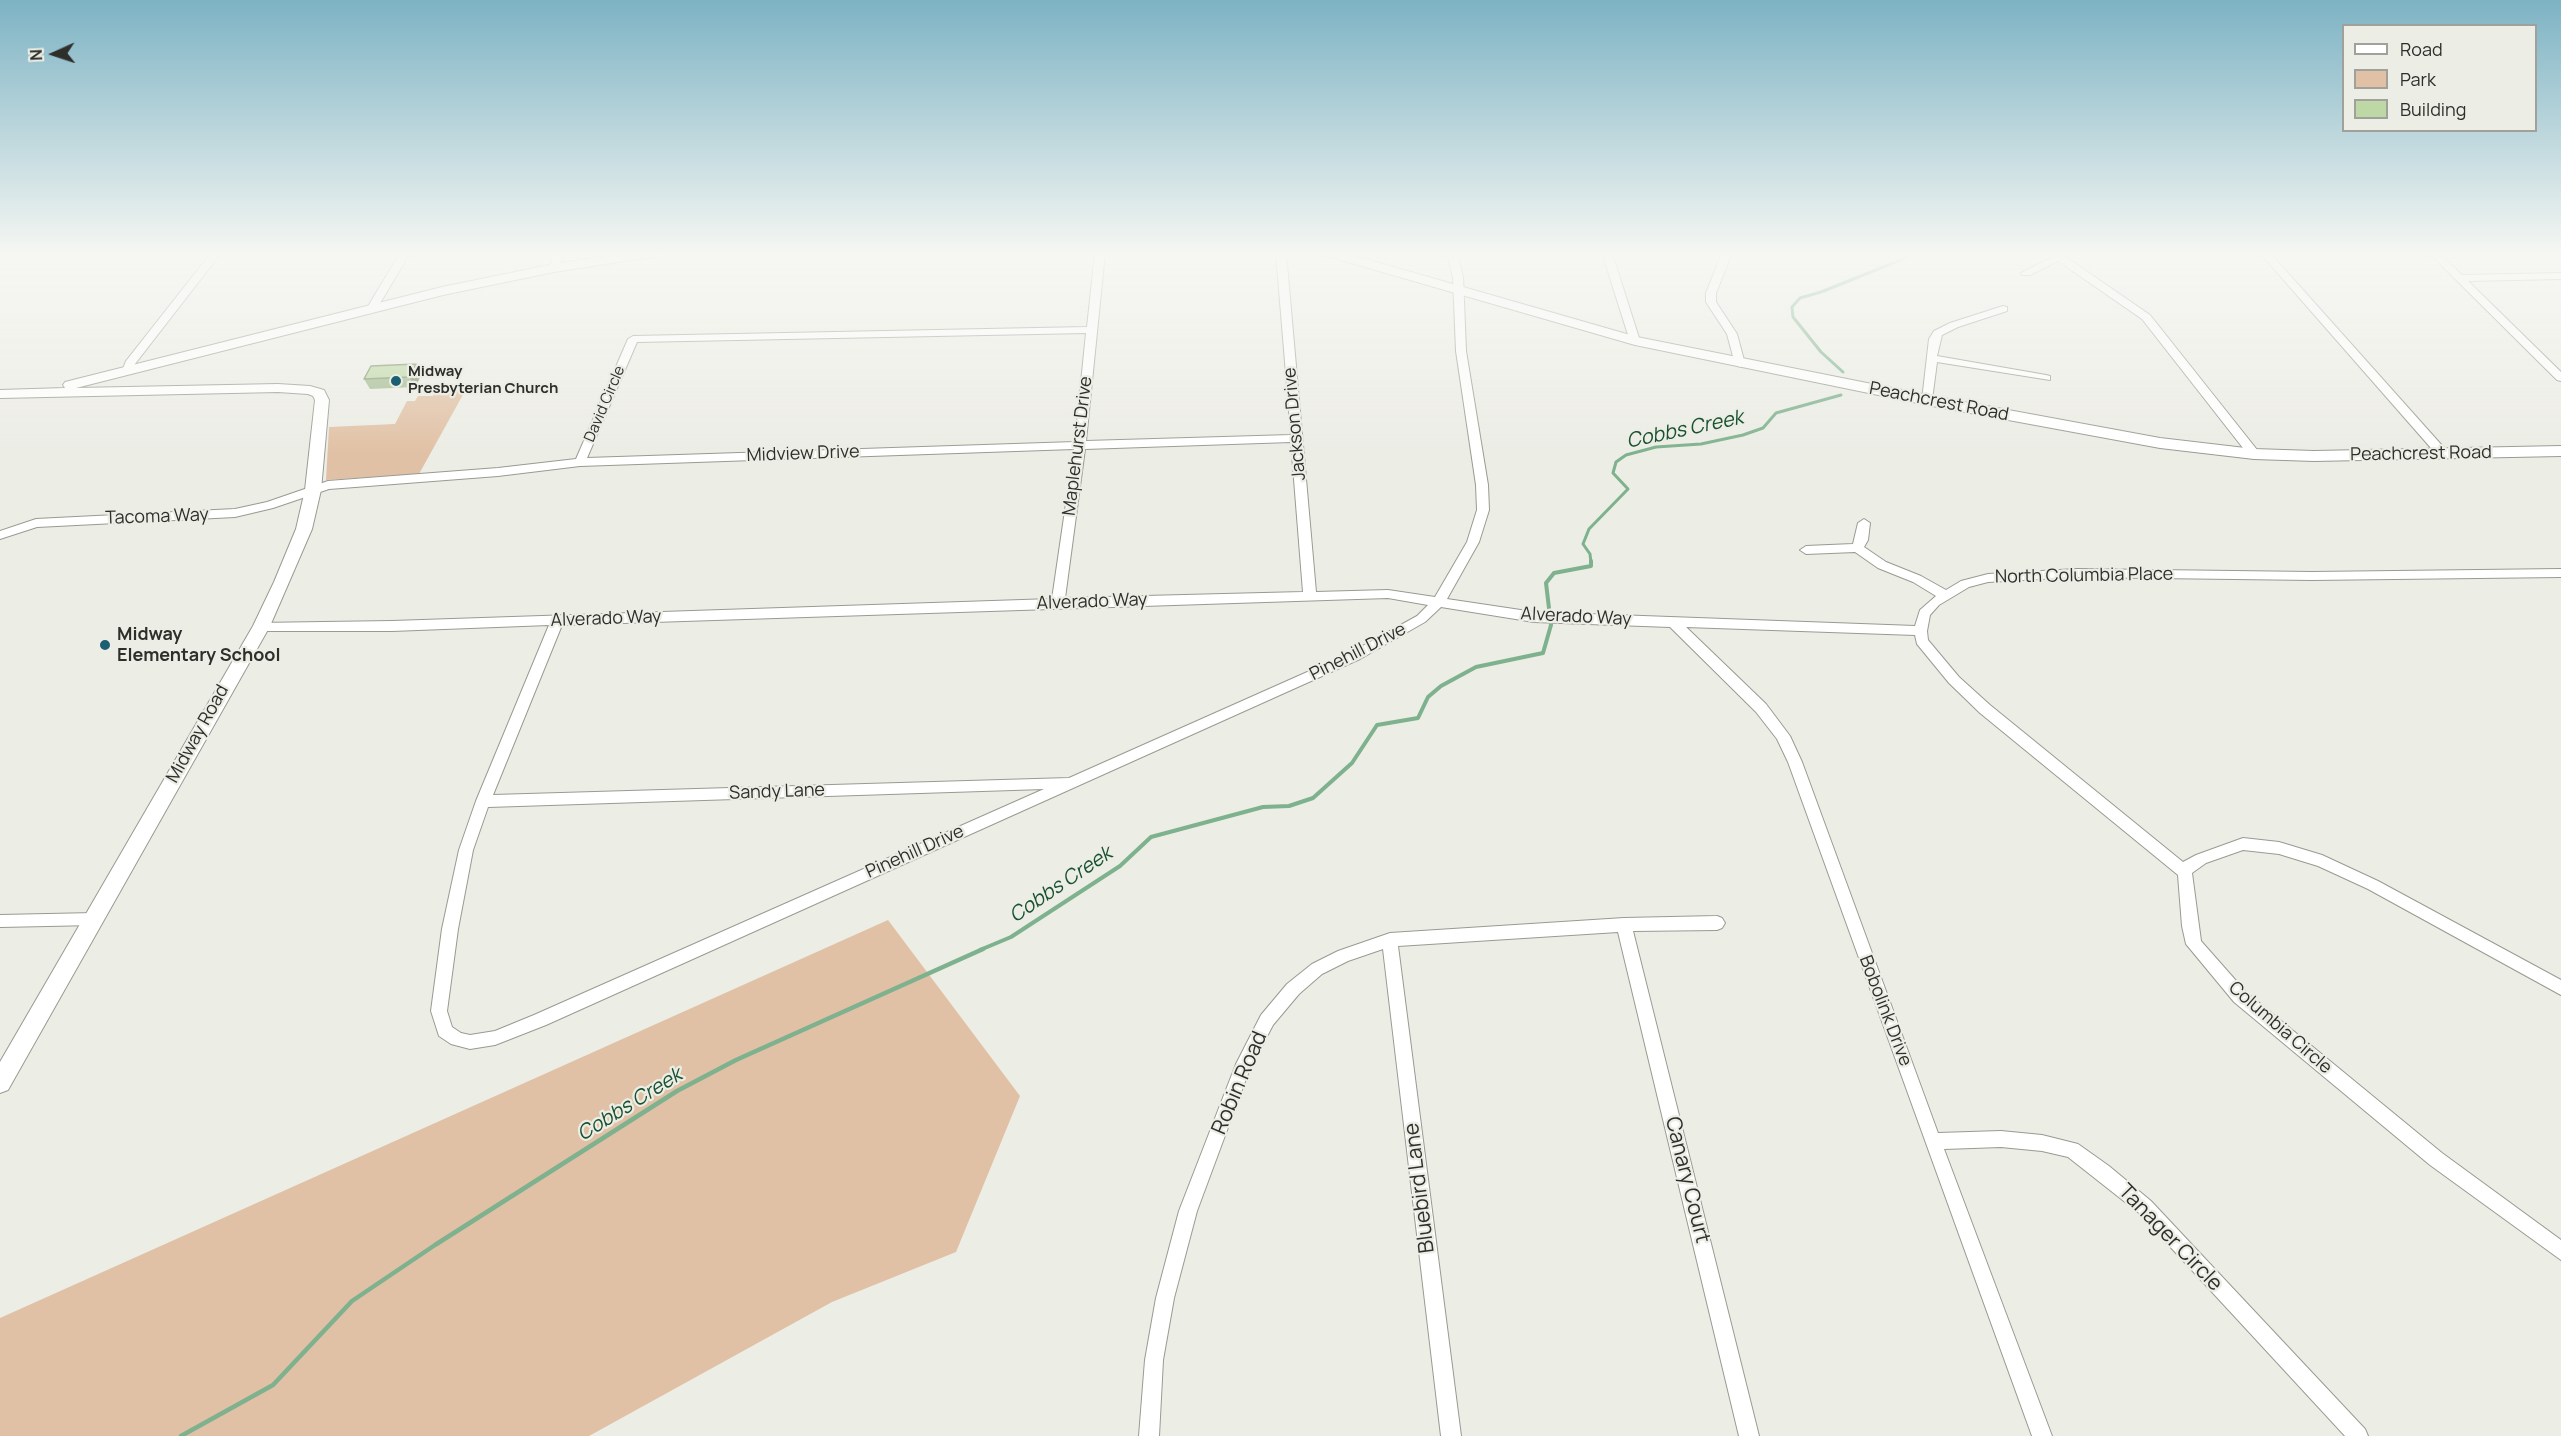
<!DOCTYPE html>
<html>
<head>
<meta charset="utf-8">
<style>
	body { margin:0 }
	#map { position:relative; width:2561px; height:1436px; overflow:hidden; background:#ecede5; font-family:Manrope,sans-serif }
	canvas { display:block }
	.legend { position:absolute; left:2342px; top:24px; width:195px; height:108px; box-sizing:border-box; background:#ecede5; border:2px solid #a0a19b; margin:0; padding:8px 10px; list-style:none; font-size:18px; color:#2e2e2b }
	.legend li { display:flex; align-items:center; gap:12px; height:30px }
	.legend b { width:30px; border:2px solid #a0a19b }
	.north { position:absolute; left:24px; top:24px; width:60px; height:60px; -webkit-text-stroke:4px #ecede5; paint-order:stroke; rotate:267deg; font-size:16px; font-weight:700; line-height:24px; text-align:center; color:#2e2e2b }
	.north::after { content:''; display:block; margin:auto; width:21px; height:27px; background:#2e2e2b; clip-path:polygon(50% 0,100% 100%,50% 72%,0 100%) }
</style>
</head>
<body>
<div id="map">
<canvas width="2561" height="1436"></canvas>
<ul class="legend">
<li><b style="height:8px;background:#fff"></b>Road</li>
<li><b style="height:16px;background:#e1c1a5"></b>Park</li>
<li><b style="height:16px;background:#bdd8a5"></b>Building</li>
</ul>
<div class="north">N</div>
</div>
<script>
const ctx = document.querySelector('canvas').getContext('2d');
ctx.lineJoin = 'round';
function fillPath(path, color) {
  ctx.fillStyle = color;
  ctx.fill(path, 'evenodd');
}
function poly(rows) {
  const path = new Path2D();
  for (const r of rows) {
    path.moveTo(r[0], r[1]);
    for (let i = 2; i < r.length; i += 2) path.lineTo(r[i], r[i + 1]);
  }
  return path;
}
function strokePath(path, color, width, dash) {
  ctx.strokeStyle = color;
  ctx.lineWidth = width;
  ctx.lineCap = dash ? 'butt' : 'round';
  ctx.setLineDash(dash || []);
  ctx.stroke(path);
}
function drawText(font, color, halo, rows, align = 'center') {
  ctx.font = font + ' Manrope,sans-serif';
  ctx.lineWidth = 4.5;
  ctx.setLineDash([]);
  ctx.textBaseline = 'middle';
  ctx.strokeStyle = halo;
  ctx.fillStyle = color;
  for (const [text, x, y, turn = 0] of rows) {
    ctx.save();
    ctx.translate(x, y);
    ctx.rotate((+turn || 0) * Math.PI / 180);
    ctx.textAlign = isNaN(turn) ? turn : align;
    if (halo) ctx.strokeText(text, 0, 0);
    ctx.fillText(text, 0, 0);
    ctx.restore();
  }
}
const green = poly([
	[465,391,419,474,326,480,329,427,395,424,407,401,415,401,418,396,433,396,434,392],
	[888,920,1020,1096,956,1252,832,1302,589,1436,0,1436,0,1318]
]);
const streamFar2 = poly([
	[1843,372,1821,352,1793,317,1792,307,1800,298,1821,292,1918,253],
	[1591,563,1590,554,1583,544,1589,529,1628,489,1613,473,1616,462,1626,455,1656,447,1701,444,1743,435,1763,428,1776,413,1841,395]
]);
const streamFar1 = poly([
	[980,950,1011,937,1120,866,1151,837,1263,807,1289,806,1313,798,1352,763,1377,725,1418,718,1428,697,1441,686,1476,667,1543,653,1551,625,1546,583,1554,573,1591,566,1591,561]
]);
const stream = poly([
	[181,1436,273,1385,352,1301,435,1245,677,1091,736,1060,983,949]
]);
const street = poly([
	[211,253,221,253,135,364,131,373,123,373,122,371,126,361,211,253],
	[400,253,410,253,376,310,368,310,367,308,400,253],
	[554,253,564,253,559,268,554,271,549,268,554,253],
	[1095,253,1105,253,1086,441,1291,435,1276,253,1286,253,1316,592,1388,590,1435,597,1467,542,1477,510,1476,485,1456,351,1453,277,1447,253,1457,253,1463,277,1466,351,1488,485,1489,510,1479,542,1447,599,1534,612,1915,626,1920,610,1936,596,1913,582,1878,568,1855,552,1806,554,1800,550,1806,546,1853,544,1858,523,1864,519,1870,523,1868,540,1864,547,1886,562,1921,576,1946,590,1961,581,1988,574,2077,569,2312,572,2561,569,2561,577,2312,580,2077,577,1988,582,1969,587,1939,605,1930,615,1927,631,1928,640,1959,677,1990,705,2183,862,2196,855,2243,838,2279,842,2322,855,2378,881,2561,980,2561,995,2368,889,2318,866,2279,854,2243,850,2206,863,2192,873,2201,941,2246,992,2442,1153,2561,1240,2561,1260,2430,1165,2234,1002,2186,944,2182,926,2178,875,1980,713,1949,683,1917,644,1915,635,1686,627,1766,704,1790,736,1802,762,1938,1133,2001,1131,2042,1135,2078,1144,2109,1166,2151,1201,2365,1429,2368,1436,2345,1436,2139,1213,2068,1157,2042,1151,2001,1147,1944,1149,2052,1436,2032,1436,1788,762,1777,739,1756,712,1670,627,1534,622,1441,607,1425,622,1360,659,546,1025,495,1045,470,1049,451,1044,439,1036,431,1011,442,929,459,850,476,801,549,625,392,631,261,631,255,626,256,623,392,621,1052,599,1074,449,580,466,498,476,329,489,273,508,235,517,37,527,0,539,0,531,36,519,235,509,267,502,328,481,498,468,576,459,628,339,633,336,1087,327,1095,253],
	[1086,333,1075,442,587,458,637,342,1086,333],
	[1291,442,1303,592,1065,598,1085,449,1291,442],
	[1388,598,1428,605,1417,616,1350,653,1069,778,493,795,562,625,1388,598],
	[1044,789,534,1015,495,1031,470,1035,461,1033,452,1027,447,1011,458,929,473,850,488,807,1044,789],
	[1602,253,1612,253,1640,341,1639,343,1635,344,1630,341,1602,253],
	[1722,253,1732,253,1716,293,1716,302,1737,334,1745,364,1740,367,1735,364,1727,334,1706,302,1706,293,1722,253],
	[2060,253,2072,253,2066,257,2150,315,2258,451,2258,457,2250,457,2142,319,2058,261,2030,275,2022,275,2021,273,2060,253],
	[2260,253,2270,253,2446,450,2446,456,2438,456,2260,253],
	[2429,253,2439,253,2462,275,2561,273,2561,279,2468,281,2561,372,2561,381,2557,380,2429,253],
	[2003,306,2007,307,2007,311,1958,327,1942,335,1937,356,2046,375,2050,376,2050,380,1937,362,1932,400,1931,402,1923,402,1922,400,1929,339,1934,331,1950,323,2003,306],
	[95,913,100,914,103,919,100,924,95,925,0,927,0,915,95,913],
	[1717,916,1722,918,1725,923,1722,928,1717,930,1633,931,1759,1436,1739,1436,1618,932,1398,946,1461,1436,1441,1436,1383,949,1348,961,1322,974,1299,994,1273,1025,1249,1071,1197,1211,1174,1298,1163,1360,1159,1436,1139,1436,1145,1360,1156,1298,1179,1211,1236,1064,1261,1015,1287,984,1312,964,1338,951,1390,933,1624,918,1717,916]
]);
const secondary = poly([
	[627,253,658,253,651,257,554,272,443,295,76,388,278,384,310,386,324,390,329,400,321,490,312,529,270,626,8,1090,0,1093,0,1062,253,626,274,582,296,529,305,490,315,400,313,396,308,394,278,392,0,398,0,390,65,388,63,385,65,382,442,287,554,264,627,253],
	[1325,253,1345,253,1637,337,1927,395,2160,438,2254,449,2314,451,2561,446,2561,456,2314,461,2254,459,2160,448,1927,405,1635,345,1327,256,1325,253]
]);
const wall = poly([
	[416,364,422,374,415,387,370,389,364,379]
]);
const shadedWall = poly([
	[416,364,422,374,415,387,409,377]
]);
const building = poly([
	[416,364,409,377,364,379,371,366,416,364]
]);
const markers = [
	[396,381,6,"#1c5f73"],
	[105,645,6,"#1c5f73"]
];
const farPoinames = [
	["Midway",408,372],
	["Presbyterian Church",408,389]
];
const farStreetnames = [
	["David Circle",605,404,-67]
];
const streetNames = [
	["Peachcrest Road",1939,402,11],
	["Jackson Drive",1295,424,-95],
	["Maplehurst Drive",1078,446,-83],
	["Midview Drive",803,454,-2],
	["Peachcrest Road",2421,454,-1],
	["Tacoma Way",157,517,-2],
	["North Columbia Place",2084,576,-1],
	["Alverado Way",1092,602,-2],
	["Alverado Way",1576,617,3],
	["Alverado Way",606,619,-2],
	["Pinehill Drive",1358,652,-27],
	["Midway Road",198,734,-61],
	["Sandy Lane",777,792,-2],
	["Pinehill Drive",915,852,-24],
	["Bobolink Drive",1885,1011,69],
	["Columbia Circle",2280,1028,41]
];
const poiNames = [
	["Midway",117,635],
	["Elementary School",117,656]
];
const waterNames = [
	["Cobbs Creek",1685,430,-12],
	["Cobbs Creek",1061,885,-34],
	["Cobbs Creek",630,1105,-32]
];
const nearStreetnames = [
	["Robin Road",1240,1083,-67],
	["Canary Court",1687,1180,76],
	["Bluebird Lane",1420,1188,-97],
	["Tanager Circle",2170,1238,46]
];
fillPath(green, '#e1c1a5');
strokePath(streamFar2, '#7eb18d', 3);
strokePath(streamFar1, '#7eb18d', 4);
strokePath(stream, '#7eb18d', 4.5);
strokePath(street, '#9a9a92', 2);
strokePath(secondary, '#9a9a92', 2);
fillPath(street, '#fff');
fillPath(secondary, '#fff');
fillPath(wall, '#a3ba8e');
fillPath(shadedWall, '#849774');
fillPath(building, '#bdd8a5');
strokePath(building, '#849774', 1.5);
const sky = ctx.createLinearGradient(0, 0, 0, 454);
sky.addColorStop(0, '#7db3c4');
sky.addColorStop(0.56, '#f6f7f3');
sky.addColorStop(1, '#f6f7f300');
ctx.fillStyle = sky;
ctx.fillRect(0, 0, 2561, 454);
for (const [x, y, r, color] of markers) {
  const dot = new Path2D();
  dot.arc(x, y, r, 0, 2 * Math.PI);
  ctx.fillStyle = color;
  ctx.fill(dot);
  strokePath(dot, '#ecede5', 2);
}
drawText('bold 15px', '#2e2e2b', '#ecede5', farPoinames, 'left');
drawText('15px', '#2e2e2b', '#ecede5', farStreetnames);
drawText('18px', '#2e2e2b', '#ecede5', streetNames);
drawText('bold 18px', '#2e2e2b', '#ecede5', poiNames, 'left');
drawText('italic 20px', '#185230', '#ecede5', waterNames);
drawText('21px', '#2e2e2b', '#ecede5', nearStreetnames);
</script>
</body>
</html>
